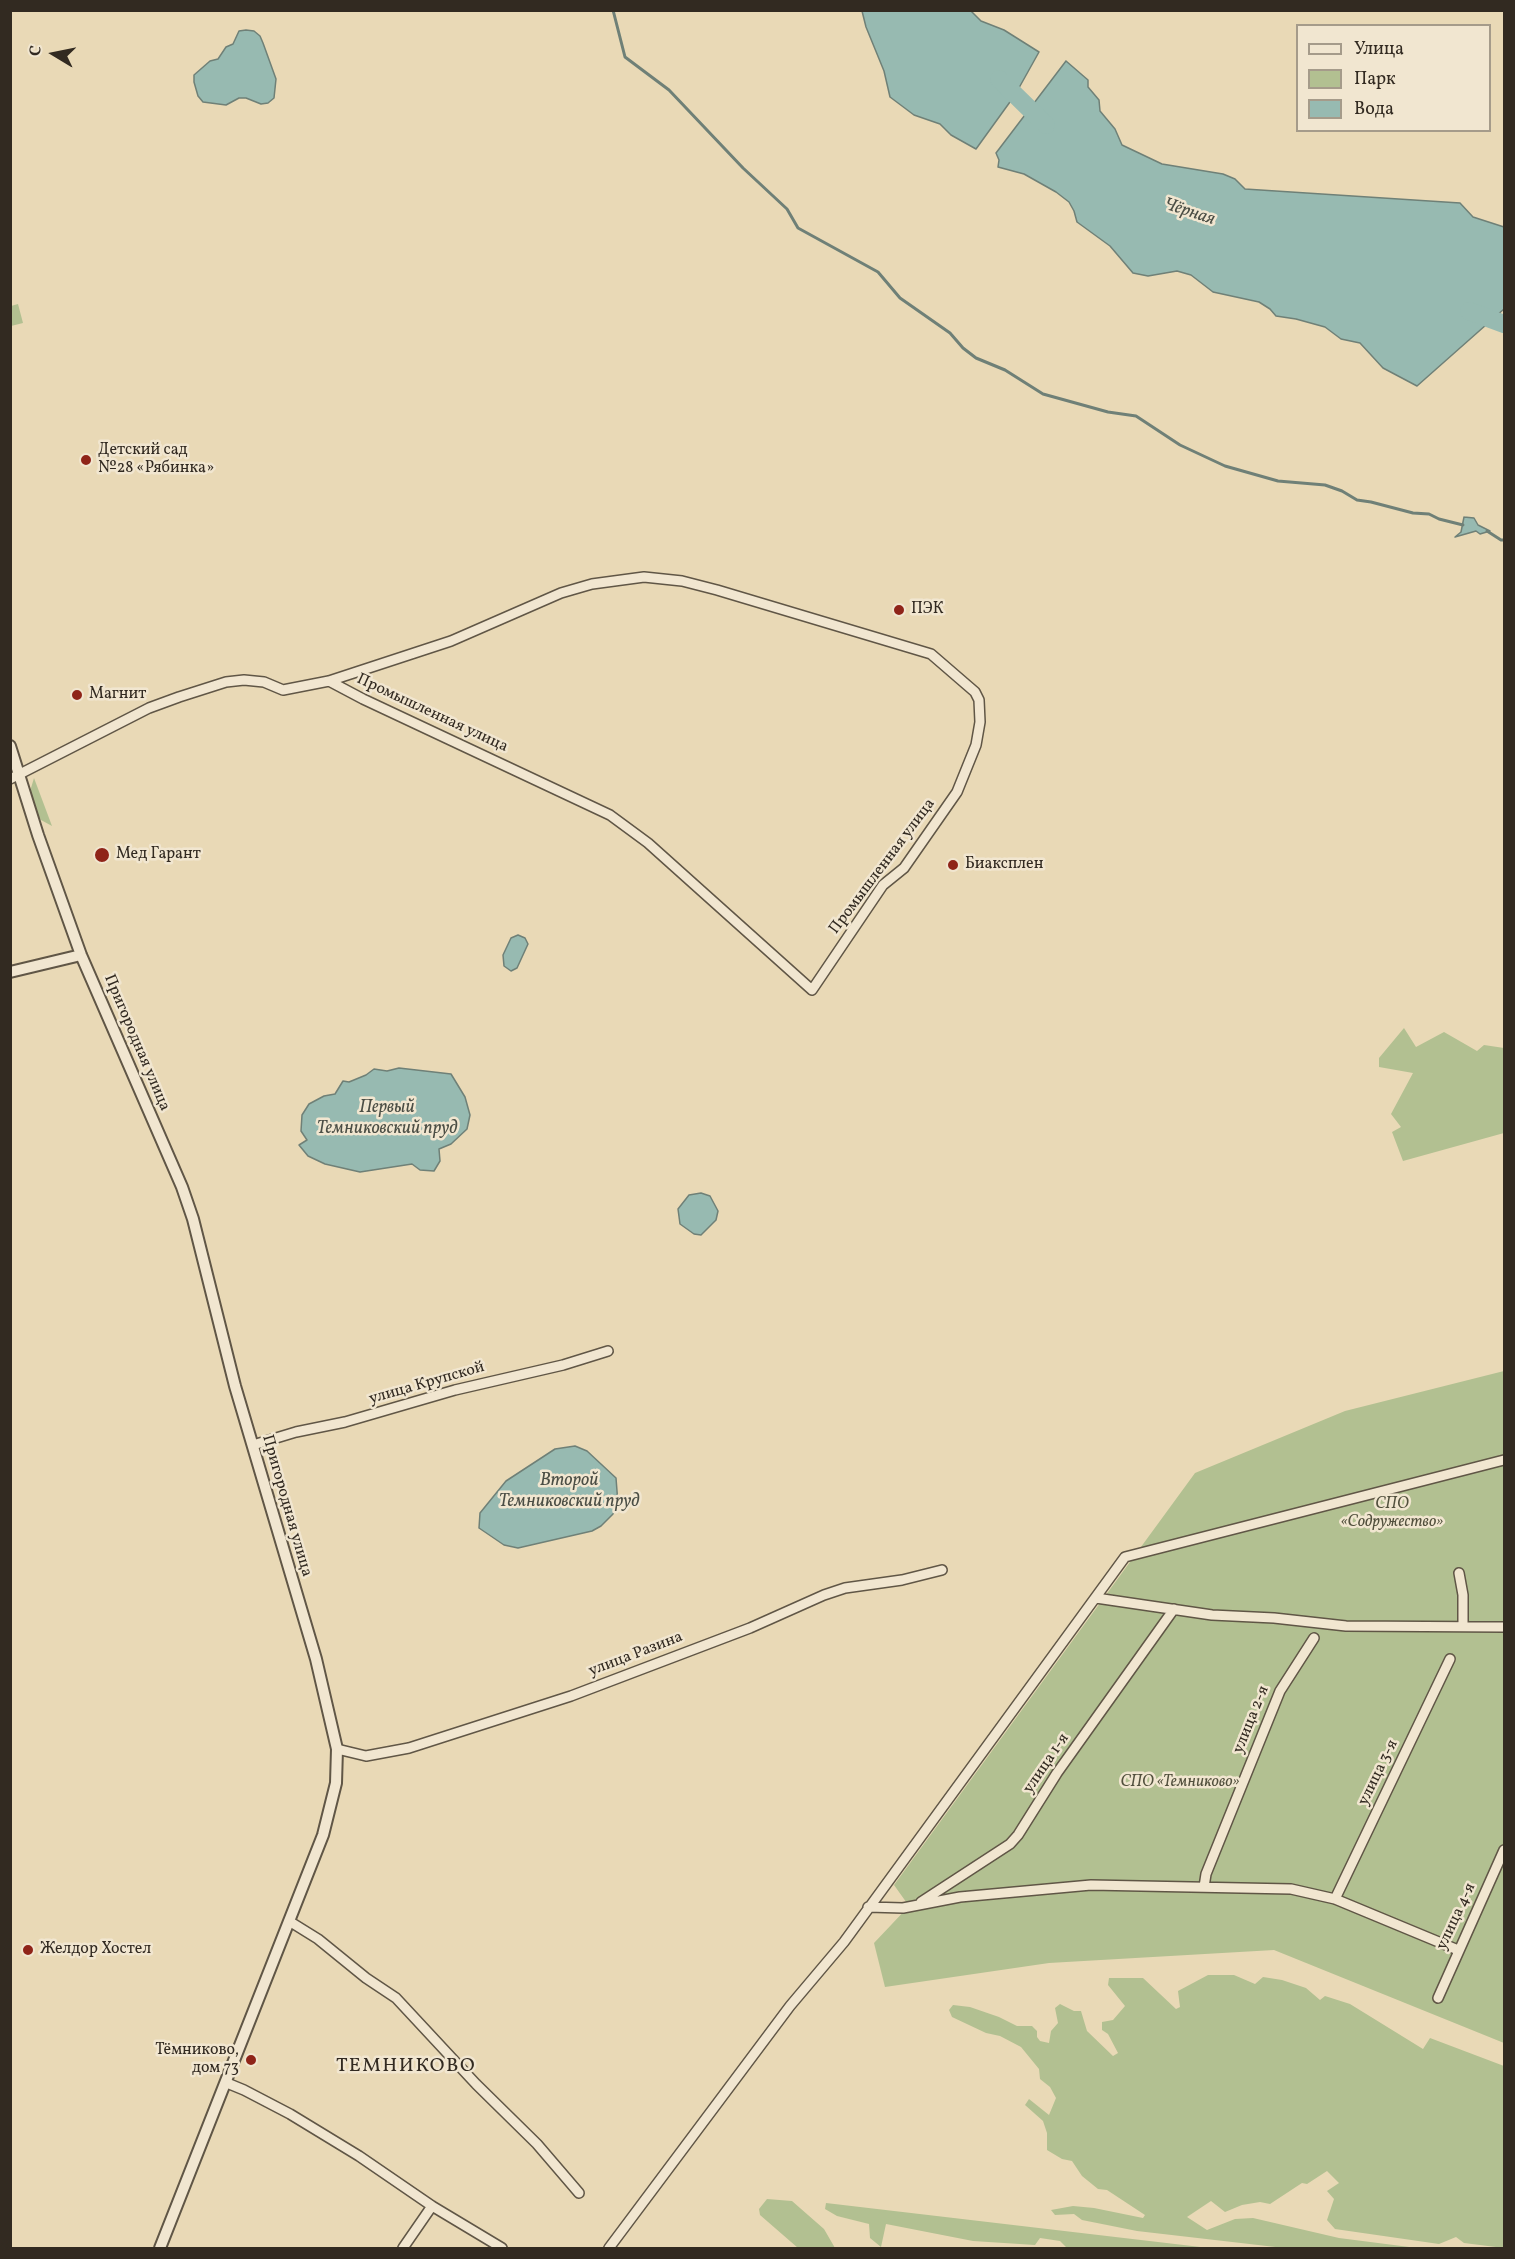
<!DOCTYPE html>
<html>
<head>
<meta charset="utf-8">
<style>
	body { margin:0 }
	#map { position:relative; width:1515px; height:2259px; overflow:hidden; background:#e9d9b6; font-family:Vollkorn,serif }
	canvas { display:block }
	.frame { position:absolute; inset:0; border:12px solid #322a21; pointer-events:none }
	.legend { position:absolute; left:1296px; top:24px; width:195px; height:108px; box-sizing:border-box; background:#f1e6d0; border:2px solid #a59b8a; margin:0; padding:8px 10px; list-style:none; font-size:18px; color:#322a21 }
	.legend li { display:flex; align-items:center; gap:12px; height:30px }
	.legend b { width:30px; border:2px solid #a59b8a }
	.north { position:absolute; left:24px; top:24px; width:60px; height:60px; -webkit-text-stroke:4px #f1e6d0; paint-order:stroke; rotate:280deg; font-size:16px; font-weight:700; line-height:24px; text-align:center; color:#322a21 }
	.north::after { content:''; display:block; margin:auto; width:21px; height:27px; background:#322a21; clip-path:polygon(50% 0,100% 100%,50% 72%,0 100%) }
</style>
</head>
<body>
<div id="map">
<canvas width="1515" height="2259"></canvas>
<div class="frame"></div>
<ul class="legend">
<li><b style="height:8px;background:#f1e6d0"></b>Улица</li>
<li><b style="height:16px;background:#b2c091"></b>Парк</li>
<li><b style="height:16px;background:#97bab1"></b>Вода</li>
</ul>
<div class="north">С</div>
</div>
<script>
const ctx = document.querySelector('canvas').getContext('2d');
ctx.lineJoin = 'round';
function fillPath(path, color) {
  ctx.fillStyle = color;
  ctx.fill(path, 'evenodd');
}
function poly(rows) {
  const path = new Path2D();
  for (const r of rows) {
    path.moveTo(r[0], r[1]);
    for (let i = 2; i < r.length; i += 2) path.lineTo(r[i], r[i + 1]);
  }
  return path;
}
function strokePath(path, color, width, dash) {
  ctx.strokeStyle = color;
  ctx.lineWidth = width;
  ctx.lineCap = dash ? 'butt' : 'round';
  ctx.setLineDash(dash || []);
  ctx.stroke(path);
}
function drawText(font, color, halo, rows, align = 'center') {
  ctx.font = font + ' Vollkorn,serif';
  ctx.lineWidth = 5;
  ctx.setLineDash([]);
  ctx.textBaseline = 'middle';
  ctx.strokeStyle = halo;
  ctx.fillStyle = color;
  for (const [text, x, y, turn = 0] of rows) {
    ctx.save();
    ctx.translate(x, y);
    ctx.rotate((+turn || 0) * Math.PI / 180);
    ctx.textAlign = isNaN(turn) ? turn : align;
    if (halo) ctx.strokeText(text, 0, 0);
    ctx.fillText(text, 0, 0);
    ctx.restore();
  }
}
const green = poly([
	[18,304,23,323,11,326,11,306],
	[34,778,52,826,41,820,35,812,31,798,31,788],
	[1404,1028,1416,1047,1444,1032,1477,1051,1484,1045,1504,1048,1504,1133,1403,1161,1392,1132,1401,1127,1391,1114,1413,1073,1379,1067,1379,1058],
	[1504,1371,1504,2043,1274,1950,1049,1963,885,1987,874,1943,909,1906,894,1885,1195,1473,1345,1411],
	[1208,1975,1234,1975,1255,1984,1263,1977,1282,1980,1306,1988,1320,2000,1325,1996,1350,2004,1423,2049,1430,2038,1504,2066,1504,2248,1464,2243,1456,2237,1439,2244,1335,2229,1327,2220,1334,2199,1327,2191,1339,2183,1327,2171,1307,2184,1302,2183,1270,2204,1260,2202,1242,2205,1225,2212,1211,2201,1187,2217,1207,2230,1235,2219,1253,2218,1339,2238,1417,2248,1284,2248,1137,2231,1082,2220,1074,2214,1055,2215,1051,2210,1073,2206,1094,2208,1143,2218,1145,2215,1107,2190,1098,2189,1082,2176,1072,2161,1062,2159,1047,2150,1047,2133,1043,2121,1025,2105,1029,2099,1049,2115,1056,2098,1050,2087,1040,2079,1039,2069,1021,2047,1000,2036,986,2033,952,2017,949,2010,953,2005,970,2007,999,2017,1017,2026,1032,2026,1037,2031,1037,2037,1040,2041,1049,2043,1051,2031,1058,2023,1055,2008,1060,2004,1074,2011,1081,2011,1087,2031,1113,2056,1118,2053,1108,2034,1102,2030,1102,2022,1113,2020,1125,2006,1108,1985,1109,1978,1143,1978,1176,2009,1180,2007,1178,1991],
	[767,2199,792,2201,824,2229,835,2248,798,2248,760,2215,759,2209],
	[826,2203,1209,2248,1067,2248,1060,2241,1040,2238,1035,2245,973,2241,886,2224,881,2247,870,2238,869,2224,837,2216,825,2209]
]);
const water = poly([
	[862,11,971,11,981,21,1004,30,1039,52,1015,95,976,149,951,135,940,124,914,115,890,97,884,71,866,27,862,11],
	[246,30,254,31,260,36,263,43,276,79,274,98,268,103,261,104,246,98,239,98,226,105,203,102,198,96,194,82,194,75,210,61,218,59,226,47,233,44,239,31,246,30],
	[1066,61,1088,80,1088,87,1099,100,1100,111,1115,129,1122,145,1162,164,1223,174,1235,179,1245,189,1460,203,1473,217,1504,227,1504,309,1417,386,1383,368,1360,343,1341,339,1325,327,1296,319,1276,316,1270,309,1259,302,1213,292,1191,275,1177,271,1148,276,1133,273,1110,246,1077,222,1074,211,1069,202,1056,192,1024,174,998,167,999,160,996,153,1066,61],
	[1464,517,1474,518,1478,525,1490,531,1480,534,1476,531,1455,537,1461,532,1464,517],
	[518,935,525,938,528,944,517,968,511,971,504,966,503,955,511,938,518,935],
	[399,1068,451,1074,465,1097,470,1115,467,1129,451,1144,439,1149,440,1161,434,1171,420,1170,412,1164,360,1172,325,1164,308,1156,299,1145,307,1140,301,1131,302,1115,309,1104,324,1096,335,1094,343,1081,349,1082,366,1075,374,1069,387,1071,399,1068],
	[701,1193,710,1196,718,1211,716,1220,701,1235,694,1234,680,1224,678,1209,689,1195,701,1193],
	[575,1446,587,1451,616,1478,618,1504,613,1514,601,1526,592,1531,518,1548,504,1545,479,1528,480,1513,506,1481,555,1449,575,1446]
]);
const stream = poly([
	[613,10,625,57,669,90,743,168,787,209,798,228,878,272,900,298,950,333,963,348,976,358,1005,370,1043,394,1108,412,1136,416,1180,445,1225,466,1278,481,1325,485,1342,491,1357,500,1371,502,1413,513,1429,514,1439,519,1463,525],
	[1487,531,1501,540,1504,540]
]);
const river = poly([
	[999,79,1046,125],
	[1469,311,1504,324]
]);
const minor = poly([
	[10,779,149,708,179,697,226,682,244,680,264,682,283,690,329,681,451,641,561,593,592,584,644,577,682,581,717,590,931,654,975,692,979,700,980,722,976,745,957,792,904,868,883,885,812,990,648,843,610,815,363,699,329,681],
	[253,1445,296,1432,345,1422,455,1390,563,1365,608,1351],
	[1459,1573,1463,1595,1463,1626],
	[1096,1598,1212,1615,1274,1618,1346,1626,1504,1627],
	[337,1749,366,1756,409,1748,571,1696,750,1628,824,1595,845,1588,902,1580,942,1570],
	[1204,1887,1206,1874,1280,1691,1314,1638],
	[1335,1899,1450,1659],
	[921,1902,1010,1844,1018,1835,1057,1773,1174,1609],
	[868,1907,903,1908,960,1897,1091,1885,1291,1889,1335,1899,1458,1950],
	[289,1921,318,1939,366,1978,396,1998,476,2084,537,2144,579,2193],
	[1438,1998,1504,1850],
	[227,2083,244,2090,290,2114,359,2156,432,2206,502,2248],
	[403,2248,432,2206],
	[609,2248,790,2006,844,1942,1125,1557,1504,1460]
]);
const tertiary = poly([
	[10,746,38,835,81,955,182,1187,193,1219,235,1386,316,1659,337,1749,336,1783,323,1835,160,2248],
	[10,972,81,955]
]);
const markers = [
	[86,460,6,"#8f2418"],
	[899,610,6,"#8f2418"],
	[77,695,6,"#8f2418"],
	[102,855,8,"#8f2418"],
	[953,865,6,"#8f2418"],
	[28,1950,6,"#8f2418"],
	[251,2060,6,"#8f2418"]
];
const poiNames = [
	["Детский сад",98,451],
	["№28 «Рябинка»",98,469],
	["ПЭК",911,610],
	["Магнит",89,695],
	["Мед Гарант",116,855],
	["Биаксплен",965,865],
	["Желдор Хостел",40,1950],
	["Тёмниково,",239,2051,"right"],
	["дом 73",239,2069,"right"]
];
const streetNames = [
	["Промышленная улица",432,714,25],
	["Промышленная улица",883,867,-53],
	["Пригородная улица",136,1043,67],
	["улица Крупской",427,1384,-16],
	["Пригородная улица",286,1506,74],
	["улица Разина",636,1655,-21],
	["улица 2-я",1252,1720,-68],
	["улица 1-я",1047,1764,-56],
	["улица 3-я",1379,1773,-64],
	["улица 4-я",1457,1917,-65]
];
const parkNames = [
	["СПО",1392,1505],
	["«Содружество»",1392,1523],
	["СПО «Темниково»",1180,1783]
];
const waterNames = [
	["Чёрная",1189,213,18],
	["Первый",387,1109],
	["Темниковский пруд",387,1130],
	["Второй",569,1482],
	["Темниковский пруд",569,1503]
];
const quarterNames = [
	["ТЕМНИКОВО",406,2067]
];
fillPath(green, '#b2c091');
fillPath(water, '#97bab1');
strokePath(water, '#6f8077', 1.5);
strokePath(stream, '#6f8077', 3);
strokePath(river, '#97bab1', 18);
strokePath(minor, '#605646', 12);
strokePath(tertiary, '#605646', 14);
strokePath(minor, '#f1e6d0', 9);
strokePath(tertiary, '#f1e6d0', 10);
for (const [x, y, r, color] of markers) {
  const dot = new Path2D();
  dot.arc(x, y, r, 0, 2 * Math.PI);
  ctx.fillStyle = color;
  ctx.fill(dot);
  strokePath(dot, '#f1e6d0', 2);
}
drawText('16px', '#322a21', '#f1e6d0', poiNames, 'left');
drawText('16px', '#322a21', '#f1e6d0', streetNames);
drawText('italic 16px', '#52503d', '#f1e6d0', parkNames);
drawText('italic 18px', '#4b4e45', '#f1e6d0', waterNames);
ctx.letterSpacing = '1.5px';
drawText('20px', '#322a21', '#f1e6d0', quarterNames);
ctx.letterSpacing = '0px';
</script>
</body>
</html>
